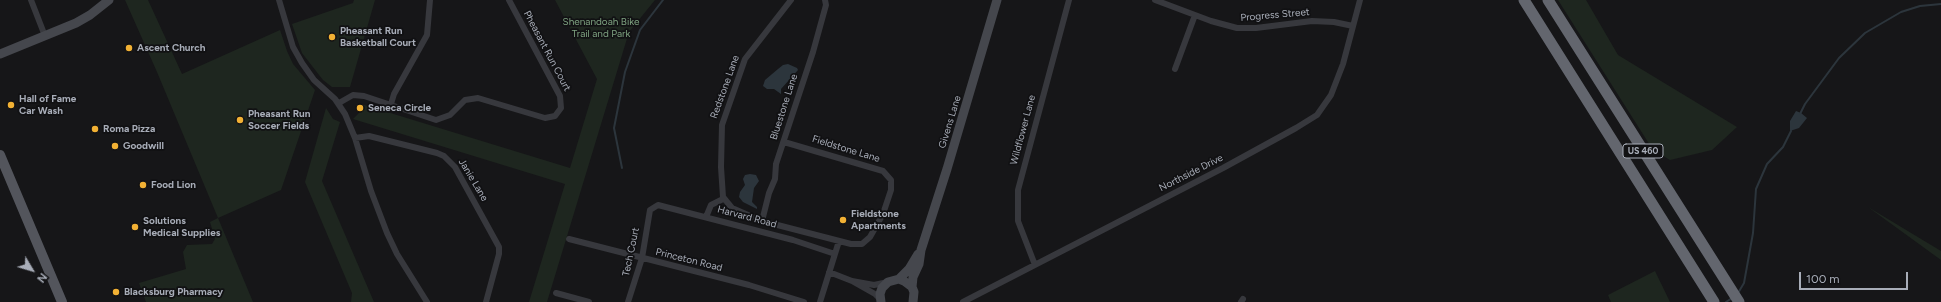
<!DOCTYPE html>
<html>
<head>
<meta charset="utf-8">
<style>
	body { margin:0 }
	#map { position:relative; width:1941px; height:302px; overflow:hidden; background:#161618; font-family:Figtree,sans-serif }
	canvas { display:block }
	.north { position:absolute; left:12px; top:250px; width:40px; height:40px; -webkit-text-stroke:3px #111113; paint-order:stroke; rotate:128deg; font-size:11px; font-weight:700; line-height:16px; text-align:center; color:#a8adb8 }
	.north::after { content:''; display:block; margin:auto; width:14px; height:18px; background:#a8adb8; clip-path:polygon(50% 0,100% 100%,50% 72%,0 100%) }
	.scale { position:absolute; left:1799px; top:272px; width:109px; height:18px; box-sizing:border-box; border:2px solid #a8adb8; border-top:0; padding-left:5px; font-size:12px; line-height:14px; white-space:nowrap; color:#a8adb8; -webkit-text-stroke:3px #111113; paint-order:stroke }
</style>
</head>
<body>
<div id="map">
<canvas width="1941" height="302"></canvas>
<div class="north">N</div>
<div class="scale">100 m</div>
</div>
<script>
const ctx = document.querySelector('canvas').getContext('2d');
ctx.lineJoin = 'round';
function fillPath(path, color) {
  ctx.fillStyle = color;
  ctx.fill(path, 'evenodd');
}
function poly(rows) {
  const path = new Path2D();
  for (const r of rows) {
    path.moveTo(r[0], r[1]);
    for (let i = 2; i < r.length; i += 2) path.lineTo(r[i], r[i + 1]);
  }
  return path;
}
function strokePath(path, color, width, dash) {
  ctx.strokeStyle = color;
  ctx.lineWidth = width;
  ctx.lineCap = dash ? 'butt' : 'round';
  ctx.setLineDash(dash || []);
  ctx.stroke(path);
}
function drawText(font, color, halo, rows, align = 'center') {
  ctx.font = font + ' Figtree,sans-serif';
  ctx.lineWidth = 3.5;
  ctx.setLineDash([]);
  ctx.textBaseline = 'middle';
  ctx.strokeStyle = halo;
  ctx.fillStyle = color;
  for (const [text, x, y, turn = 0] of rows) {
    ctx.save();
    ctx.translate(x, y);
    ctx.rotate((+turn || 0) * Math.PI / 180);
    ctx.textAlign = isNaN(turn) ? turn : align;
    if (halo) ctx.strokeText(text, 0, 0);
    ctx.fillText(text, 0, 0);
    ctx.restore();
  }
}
const green = poly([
	[125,0,148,0,182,74,280,30,287,51,293,64,315,90,281,190,218,218,253,302,146,302,139,283,186,269,183,252,187,245,212,244,215,239,210,222,218,218,157,72],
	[354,0,375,0,350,87,332,87,323,80,302,53,292,24,353,3],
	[555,0,655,0,629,32,547,302,529,302,565,184,353,119,359,113,361,104,570,168,597,79],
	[1558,0,1586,0,1618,55,1737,127,1712,150,1670,160,1653,150],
	[326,108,333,119,340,122,322,181,374,302,351,302,352,293,305,182],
	[1868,207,1941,251,1941,260],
	[1655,271,1670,302,1611,302,1608,295]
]);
const water = poly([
	[788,64,797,68,798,70,781,89,781,94,774,89,767,89,763,86,765,80,778,69,783,65],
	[1796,111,1801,113,1807,118,1799,128,1790,131,1790,121],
	[750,174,756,175,759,181,754,188,752,202,757,207,757,209,743,202,739,197,740,192,745,185,743,179,745,175]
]);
const stream = poly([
	[1800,114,1805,104,1839,58,1865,33,1901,12,1920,6,1941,4],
	[622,168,614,128,625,72,640,30,663,0],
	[1738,293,1744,283,1753,233,1756,189,1767,164,1783,147,1791,131],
	[1726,302,1732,298]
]);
const street = poly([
	[31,0,45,36],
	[279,0,293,47,302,63,314,80,335,99,345,114,355,138,371,191,387,233,397,254,427,302],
	[1155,0,1211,21,1237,28,1256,28,1312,21,1334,22,1353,26],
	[1175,69,1195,15],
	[339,103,353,95,364,96,436,120,450,115,465,100,478,98,545,118,555,116,561,108,560,96,509,0],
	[391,104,394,94,427,35,430,0],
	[355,138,369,136,437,153,444,156,455,167,499,247,499,254,486,302],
	[784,142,883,171,891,180,891,190,883,214,870,237,862,244,851,244,762,221,732,208,723,197,721,167,722,125,745,59,791,0],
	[706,217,711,205,723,199],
	[762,221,769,193,775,179,776,164,813,52,826,5,825,0],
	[569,239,749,285,804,302],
	[1035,265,1018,221,1018,190,1069,0],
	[829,272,852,281,875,294,881,300],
	[852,281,874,285,888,282],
	[556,293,589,302],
	[628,302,642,258,650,210,658,205,793,240,835,254],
	[820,302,839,241],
	[963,302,1223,168,1296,128,1317,115,1331,95,1343,64,1360,0],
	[1241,302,1243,299]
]);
const secondary = poly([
	[0,54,76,23,90,15,109,0],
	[899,279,909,269,918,254],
	[912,287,913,277,919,264,921,250,947,169,997,0],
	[881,302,880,294,882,288,888,282,899,279,904,281,912,287,914,292,913,302]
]);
const primary = poly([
	[0,155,62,302]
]);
const highway = poly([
	[1524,0,1714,302],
	[1548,0,1739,302]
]);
const markers = [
	[332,37,4,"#f2b134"],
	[129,48,4,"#f2b134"],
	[11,105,4,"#f2b134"],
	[360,108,4,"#f2b134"],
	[240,120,4,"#f2b134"],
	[95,129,4,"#f2b134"],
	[115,146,4,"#f2b134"],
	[143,185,4,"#f2b134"],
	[843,220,4,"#f2b134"],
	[135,227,4,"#f2b134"],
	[116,292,4,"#f2b134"]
];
const shields = [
	[1643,151,40]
];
const shieldNames = [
	["US 460",1643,151]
];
const streetNames = [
	["Progress Street",1275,15,-5],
	["Pheasant Run Court",547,51,62],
	["Redstone Lane",725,87,-70],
	["Bluestone Lane",784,107,-72],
	["Givens Lane",950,122,-73],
	["Wildflower Lane",1023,130,-75],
	["Fieldstone Lane",846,149,17],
	["Northside Drive",1191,173,-27],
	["Janie Lane",473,180,59],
	["Harvard Road",747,217,15],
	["Tech Court",631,252,-78],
	["Princeton Road",689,260,14]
];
const parkNames = [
	["Shenandoah Bike",601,22],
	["Trail and Park",601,34]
];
const poiNames = [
	["Pheasant Run",340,31],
	["Basketball Court",340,43],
	["Ascent Church",137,48],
	["Hall of Fame",19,99],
	["Car Wash",19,111],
	["Seneca Circle",368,108],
	["Pheasant Run",248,114],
	["Soccer Fields",248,126],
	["Roma Pizza",103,129],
	["Goodwill",123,146],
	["Food Lion",151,185],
	["Fieldstone",851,214],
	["Apartments",851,226],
	["Solutions",143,221],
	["Medical Supplies",143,233],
	["Blacksburg Pharmacy",124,292]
];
fillPath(green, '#1e261f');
fillPath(water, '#2c353c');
strokePath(stream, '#2c353c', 2);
strokePath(street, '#37383d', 6);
strokePath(secondary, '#45474d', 9);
strokePath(primary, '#53555c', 10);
strokePath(highway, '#63666e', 11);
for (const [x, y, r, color] of markers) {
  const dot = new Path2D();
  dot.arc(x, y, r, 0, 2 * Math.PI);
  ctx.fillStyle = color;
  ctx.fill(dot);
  strokePath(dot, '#111113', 1.5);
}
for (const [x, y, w] of shields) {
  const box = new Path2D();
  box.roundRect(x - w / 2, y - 7, w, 14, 3);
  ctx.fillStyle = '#111113';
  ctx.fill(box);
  strokePath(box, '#a8adb8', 1);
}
drawText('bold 9px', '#a8adb8', null, shieldNames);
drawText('10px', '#a8adb8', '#111113', streetNames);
drawText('10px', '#7fa381', '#111113', parkNames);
drawText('bold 10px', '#a8adb8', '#111113', poiNames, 'left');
</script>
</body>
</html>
